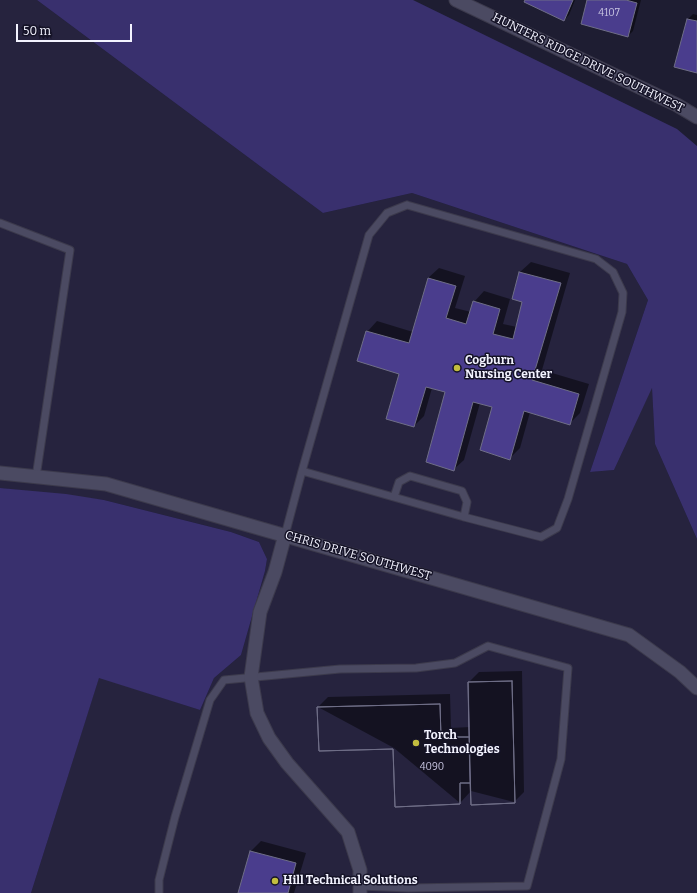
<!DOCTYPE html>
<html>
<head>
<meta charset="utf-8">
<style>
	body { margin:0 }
	#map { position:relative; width:697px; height:893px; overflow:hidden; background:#1e1d32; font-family:Bitter,serif }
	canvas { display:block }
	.scale { position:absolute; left:16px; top:24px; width:116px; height:18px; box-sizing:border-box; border:2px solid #f3f3ff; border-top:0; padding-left:5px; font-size:12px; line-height:14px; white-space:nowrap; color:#f3f3ff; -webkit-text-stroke:3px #151327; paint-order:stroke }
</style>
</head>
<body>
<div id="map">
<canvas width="697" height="893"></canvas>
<div class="scale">50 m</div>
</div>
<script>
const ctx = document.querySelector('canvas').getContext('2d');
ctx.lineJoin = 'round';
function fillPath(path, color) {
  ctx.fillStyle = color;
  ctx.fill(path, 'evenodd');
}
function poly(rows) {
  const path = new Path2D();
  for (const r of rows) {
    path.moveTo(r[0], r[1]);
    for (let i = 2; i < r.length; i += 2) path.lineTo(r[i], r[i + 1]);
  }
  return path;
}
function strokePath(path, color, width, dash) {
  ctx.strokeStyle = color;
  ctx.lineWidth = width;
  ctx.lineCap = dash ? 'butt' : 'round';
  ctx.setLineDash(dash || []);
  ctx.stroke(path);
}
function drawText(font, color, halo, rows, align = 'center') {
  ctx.font = font + ' Bitter,serif';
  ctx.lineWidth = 3;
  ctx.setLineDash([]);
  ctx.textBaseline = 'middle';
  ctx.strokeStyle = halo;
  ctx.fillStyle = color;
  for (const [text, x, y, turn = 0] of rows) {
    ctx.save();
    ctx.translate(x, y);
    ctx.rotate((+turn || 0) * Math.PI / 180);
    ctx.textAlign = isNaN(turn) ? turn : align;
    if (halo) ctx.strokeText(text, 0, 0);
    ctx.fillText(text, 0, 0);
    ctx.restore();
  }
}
const built = poly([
	[0,0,37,0,323,213,412,193,627,264,648,300,590,472,614,470,652,387,655,444,697,539,697,893,31,893,99,677,200,710,214,678,241,655,265,571,267,559,259,542,231,532,104,500,0,488]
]);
const green = poly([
	[37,0,413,0,677,129,697,146,697,539,655,444,652,388,614,470,590,472,648,300,627,264,412,193,323,213],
	[0,488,66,494,104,500,231,532,259,542,267,559,265,571,241,655,214,678,200,710,99,678,31,893,0,893]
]);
const shadow = poly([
	[526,0,575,0,569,15,564,20],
	[588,0,641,0,633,31,628,36],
	[693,14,697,15,697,72,688,19],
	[531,262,570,273,542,370,589,384,580,413,570,423,530,412,520,448,510,458,494,406,480,403,464,460,453,470,446,392,432,388,424,416,414,426,400,373,367,332,377,321,413,332,428,278,439,268,465,276,455,308,471,312,474,302,484,291,510,299,503,324,517,327,524,301,513,299,520,272],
	[522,671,524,792,514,802,471,791,460,803,394,748,318,707,328,697,450,694,451,728,470,727,469,682,479,672],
	[261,841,306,853,294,893,239,893,251,851]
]);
const building = poly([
	[525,0,573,0,564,21,524,2,525,0],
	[587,0,626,0,637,3,628,37,581,24,587,0],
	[687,19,697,21,697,73,674,67,687,19],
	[519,272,561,283,532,380,579,394,570,425,524,411,510,460,480,450,492,407,473,402,454,471,426,462,445,392,426,387,414,427,386,419,399,374,357,361,366,331,409,343,428,278,456,286,446,318,466,324,473,301,500,309,493,334,513,339,522,302,512,299,519,272],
	[512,681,515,803,471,805,470,783,460,783,460,804,395,807,393,749,319,751,317,707,440,704,441,737,469,737,468,682,512,681],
	[512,681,515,803,471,805,468,682,512,681],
	[440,704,441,737,469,737,470,783,460,783,460,804,395,807,393,749,319,751,317,707,440,704],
	[250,851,296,863,288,893,238,893,250,851]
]);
const lane = poly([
	[407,205,596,259,613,272,623,293,622,312,568,499,557,528,541,537,464,517,302,471,369,235,387,213,407,205],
	[0,223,70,250,36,477],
	[394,497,399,482,410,476,462,491,467,502,464,517],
	[285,535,302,471],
	[159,893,159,880,175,817,210,700,224,680,340,669,416,668,455,663,488,646,568,668,561,759,527,886,408,888,360,886]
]);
const street = poly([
	[456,0,677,105,697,117],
	[0,473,106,484,629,635,680,672,697,688],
	[285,535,275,572,260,612,251,677,257,713,269,738,287,763,348,832,360,870,360,893]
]);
const markers = [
	[457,368,4,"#c3bd3f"],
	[416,743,4,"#c3bd3f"],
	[275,881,4,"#c3bd3f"]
];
const numberNames = [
	["4107",609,13],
	["4090",432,767]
];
const streetNames = [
	["HUNTERS RIDGE DRIVE SOUTHWEST",588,63,26],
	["CHRIS DRIVE SOUTHWEST",358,556,16]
];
const poiNames = [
	["Cogburn",465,361],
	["Nursing Center",465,375],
	["Torch",424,736],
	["Technologies",424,750],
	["Hill Technical Solutions",283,881]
];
fillPath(built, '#26233e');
fillPath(green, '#39306e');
fillPath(shadow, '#0007');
fillPath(building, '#4a3d8d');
strokePath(building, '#6f6e87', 1);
strokePath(lane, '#3c3a4c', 9);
strokePath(street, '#3c3a4c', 15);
strokePath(lane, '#4b4a62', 7);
strokePath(street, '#4b4a62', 13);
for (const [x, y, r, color] of markers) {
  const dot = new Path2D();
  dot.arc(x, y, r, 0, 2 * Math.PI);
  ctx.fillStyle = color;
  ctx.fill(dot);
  strokePath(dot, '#151327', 1.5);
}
drawText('10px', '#c9c6e2', null, numberNames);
drawText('12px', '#f3f3ff', '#151327', streetNames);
drawText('bold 12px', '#f3f3ff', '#151327', poiNames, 'left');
</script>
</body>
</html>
